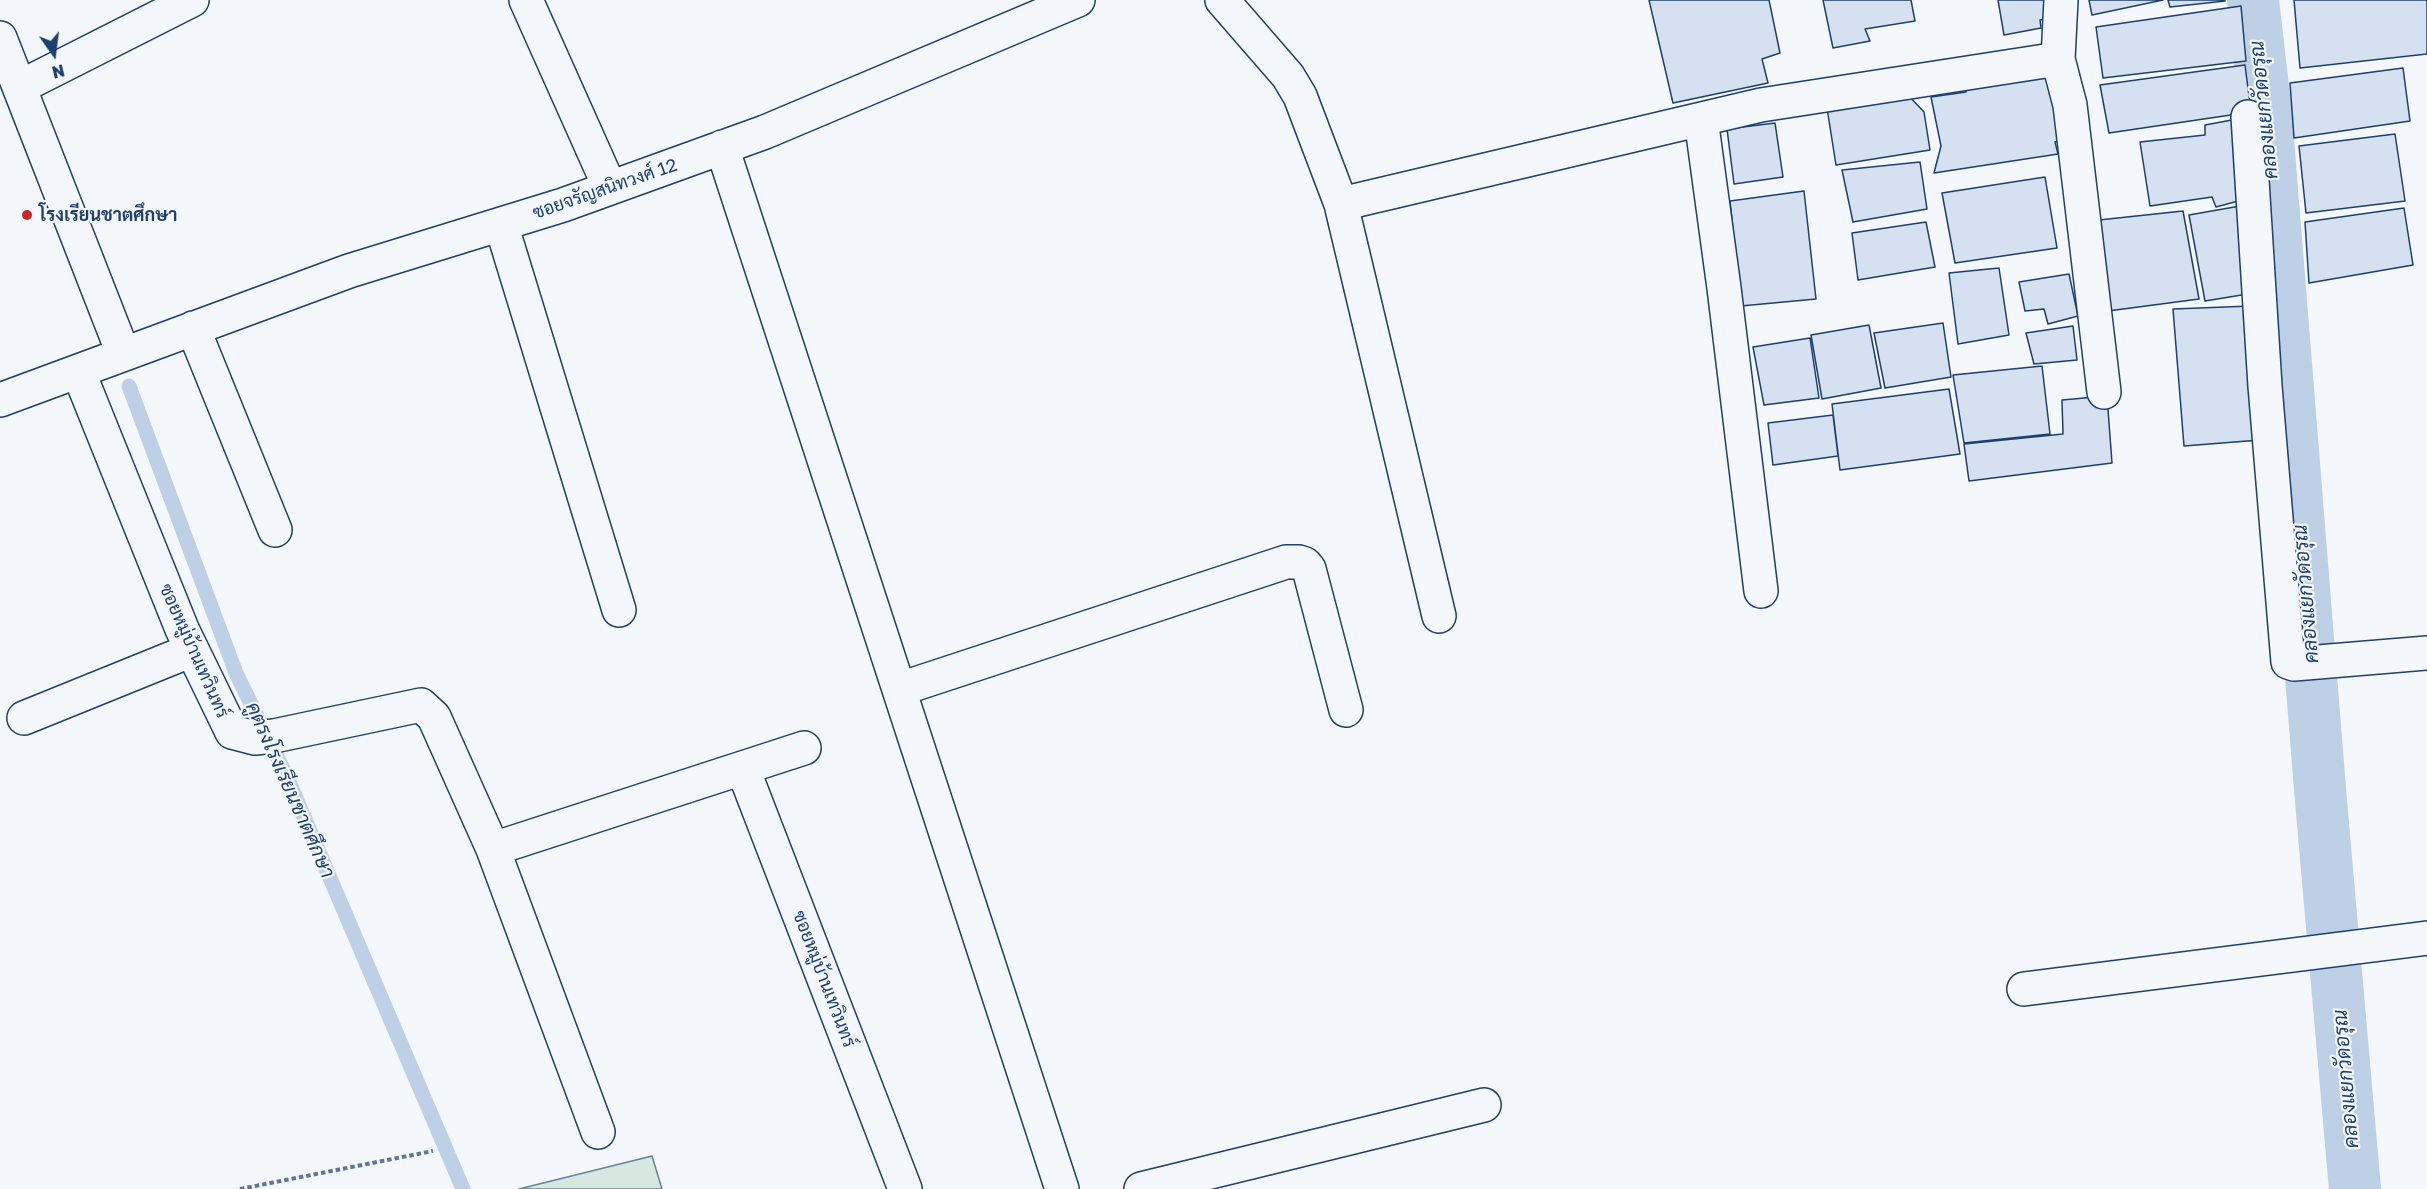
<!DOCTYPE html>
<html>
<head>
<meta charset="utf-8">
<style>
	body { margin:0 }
	#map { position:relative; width:2427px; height:1189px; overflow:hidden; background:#f4f7fb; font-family:"Golos Text",sans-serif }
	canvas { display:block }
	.north { position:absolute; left:24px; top:24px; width:60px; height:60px; -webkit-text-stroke:4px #f4f7fb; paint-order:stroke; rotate:166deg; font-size:16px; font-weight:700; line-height:24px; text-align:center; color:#1d3f73 }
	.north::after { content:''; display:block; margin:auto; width:21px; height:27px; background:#1d3f73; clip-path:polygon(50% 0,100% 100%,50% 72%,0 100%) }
</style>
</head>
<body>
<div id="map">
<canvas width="2427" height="1189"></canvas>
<div class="north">N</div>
</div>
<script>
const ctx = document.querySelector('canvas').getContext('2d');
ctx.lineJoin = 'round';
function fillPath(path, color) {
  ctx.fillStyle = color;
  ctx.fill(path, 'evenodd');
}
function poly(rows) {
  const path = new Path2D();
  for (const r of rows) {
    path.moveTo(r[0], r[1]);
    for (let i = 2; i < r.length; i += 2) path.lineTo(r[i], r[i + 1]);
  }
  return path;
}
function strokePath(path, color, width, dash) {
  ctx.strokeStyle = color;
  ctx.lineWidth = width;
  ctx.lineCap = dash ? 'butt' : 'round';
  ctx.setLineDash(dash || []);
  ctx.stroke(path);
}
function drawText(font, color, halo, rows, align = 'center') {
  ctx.font = font + ' "Golos Text",Sarabun,sans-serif';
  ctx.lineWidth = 4.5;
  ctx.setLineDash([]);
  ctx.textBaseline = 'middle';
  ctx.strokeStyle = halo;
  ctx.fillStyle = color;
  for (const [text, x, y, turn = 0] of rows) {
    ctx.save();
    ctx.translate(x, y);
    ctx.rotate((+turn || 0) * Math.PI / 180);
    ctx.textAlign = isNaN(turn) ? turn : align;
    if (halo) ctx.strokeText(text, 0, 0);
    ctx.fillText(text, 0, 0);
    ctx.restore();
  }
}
const green = poly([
	[652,1156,662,1189,519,1189,652,1156]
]);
const stream = poly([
	[129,386,236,673,286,775,463,1189]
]);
const canal = poly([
	[2253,0,2266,114,2321,801,2355,1189]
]);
const building = poly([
	[1649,0,1769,0,1780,53,1762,59,1768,83,1673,103,1649,0],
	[1823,0,1911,0,1915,21,1865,29,1870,41,1833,48,1823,0],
	[1998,0,2058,0,2061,17,2040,20,2041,28,2004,35,1998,0],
	[2089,0,2163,0,2092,15,2089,0],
	[2168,0,2225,0,2225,1,2170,7,2168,0],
	[2294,0,2427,0,2427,54,2300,68,2294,0],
	[2241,6,2246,61,2103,78,2096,27,2241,6],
	[2245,65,2251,112,2109,133,2100,85,2245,65],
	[2043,67,2055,80,2062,140,2055,142,2058,154,1934,173,1941,146,1931,97,1966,92,1963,80,2043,67],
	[2403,68,2410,121,2294,138,2290,83,2403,68],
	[1907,94,1924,112,1930,150,1836,165,1827,108,1907,94],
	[2248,117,2253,197,2216,207,2212,197,2150,206,2140,142,2205,135,2205,125,2248,117],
	[1775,123,1783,177,1734,184,1727,129,1775,123],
	[2395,134,2405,201,2306,213,2299,146,2395,134],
	[1920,162,1927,209,1853,222,1842,170,1920,162],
	[2045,177,2057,248,1955,263,1942,193,2045,177],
	[1804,191,1816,299,1741,306,1730,201,1804,191],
	[2240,206,2254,293,2205,301,2189,215,2240,206],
	[2404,208,2413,265,2309,283,2305,222,2404,208],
	[2183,211,2199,299,2108,311,2099,220,2183,211],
	[1926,222,1935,267,1858,280,1852,233,1926,222],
	[1999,268,2009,335,1958,344,1949,273,1999,268],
	[2069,274,2078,316,2048,324,2044,309,2025,311,2019,282,2069,274],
	[2251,306,2260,440,2184,446,2173,309,2251,306],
	[1943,323,1951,377,1885,388,1874,333,1943,323],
	[1869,325,1881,388,1822,399,1811,335,1869,325],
	[2073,326,2077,360,2034,364,2026,333,2073,326],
	[1810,338,1819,398,1764,405,1753,347,1810,338],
	[2042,366,2050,434,1964,443,1953,375,2042,366],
	[1949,389,1960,454,1840,470,1832,404,1949,389],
	[2107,396,2112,463,1969,481,1964,444,2063,434,2062,400,2107,396],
	[1833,415,1838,456,1773,465,1768,423,1833,415]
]);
const path = poly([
	[240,1189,433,1151]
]);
const minor = poly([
	[526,0,610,188],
	[1222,0,1288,76,1300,96,1341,204,1439,616],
	[2061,0,2058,59,2070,105,2104,392],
	[0,38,123,353],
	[20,87,192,0],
	[2248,117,2265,386,2288,662,2294,664,2427,653],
	[1701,119,1724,288,1761,591],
	[722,147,1062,1189],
	[1341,204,1761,105,2058,59],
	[501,224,619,610],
	[193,328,275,530],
	[79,373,182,629,232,732,255,738,274,736,421,705,434,717,493,849,598,1132],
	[0,400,349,271,563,205,765,132,1078,0],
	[900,689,1286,562,1299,562,1305,564,1309,569,1346,710],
	[24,718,192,650],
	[743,769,905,1189],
	[493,849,804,748],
	[2024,989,2427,938],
	[1141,1189,1484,1105]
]);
const markers = [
	[27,215,6,"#c62828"]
];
const streetNames = [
	["ซอยจรัญสนิทวงศ์ 12",605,189,-19],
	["ซอยหมู่บ้านเทวินทร์",194,651,66],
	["ซอยหมู่บ้านเทวินทร์",824,979,69]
];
const poiNames = [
	["โรงเรียนชาตศึกษา",39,215]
];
const waterNames = [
	["คลองแยกวัดอรุณ",2264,110,-96],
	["คลองแยกวัดอรุณ",2306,594,-95],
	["คูตรงโรงเรียนชาตศึกษา",290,790,66],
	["คลองแยกวัดอรุณ",2346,1079,-95]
];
fillPath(green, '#d7e8df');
strokePath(green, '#687fa3', 1.5);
strokePath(stream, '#bed0e5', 15);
strokePath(canal, '#bed0e5', 52);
fillPath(building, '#d5e0f0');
strokePath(building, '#1d3f73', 1.5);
strokePath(minor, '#1d3f73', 36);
strokePath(path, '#5e769c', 4, [4.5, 3]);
strokePath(minor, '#f4f7fb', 33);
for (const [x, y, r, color] of markers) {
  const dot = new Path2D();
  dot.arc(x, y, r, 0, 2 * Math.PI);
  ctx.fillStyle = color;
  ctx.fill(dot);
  strokePath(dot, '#f4f7fb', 2);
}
drawText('18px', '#1d3f73', '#f4f7fb', streetNames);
drawText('bold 18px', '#1d3f73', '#f4f7fb', poiNames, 'left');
drawText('italic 20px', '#1d3f73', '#f4f7fb', waterNames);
</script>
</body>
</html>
